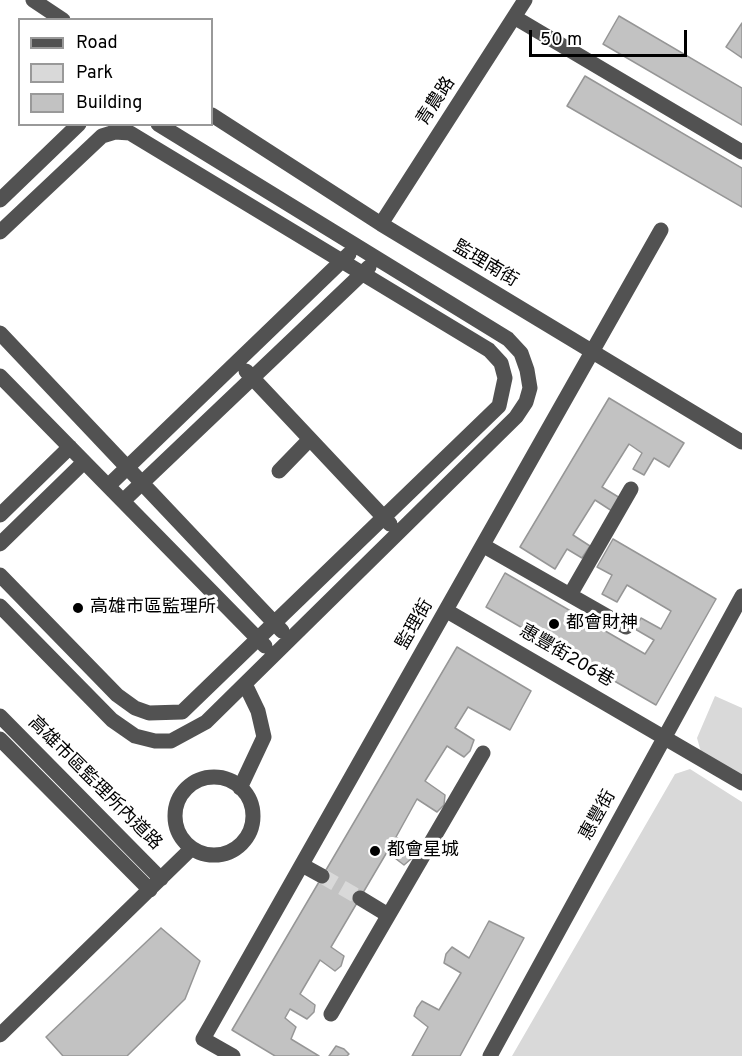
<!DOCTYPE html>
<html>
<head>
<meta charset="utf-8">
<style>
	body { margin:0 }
	#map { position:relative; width:742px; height:1056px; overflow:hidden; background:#fff; font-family:Overpass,sans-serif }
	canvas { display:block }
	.legend { position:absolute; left:18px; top:18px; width:195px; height:108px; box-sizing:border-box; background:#fff; border:2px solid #999; margin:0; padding:8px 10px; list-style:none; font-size:18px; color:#000 }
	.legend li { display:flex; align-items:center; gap:12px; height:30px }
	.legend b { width:30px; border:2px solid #999 }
	.scale { position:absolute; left:529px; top:30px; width:158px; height:27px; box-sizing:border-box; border:3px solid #000; border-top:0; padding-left:8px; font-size:18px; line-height:21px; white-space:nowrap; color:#000; -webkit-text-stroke:4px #fff; paint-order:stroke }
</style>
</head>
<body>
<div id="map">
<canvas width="742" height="1056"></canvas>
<ul class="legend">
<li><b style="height:8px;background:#525252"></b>Road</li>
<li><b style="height:16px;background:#d9d9d9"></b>Park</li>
<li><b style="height:16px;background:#c2c2c2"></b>Building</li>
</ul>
<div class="scale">50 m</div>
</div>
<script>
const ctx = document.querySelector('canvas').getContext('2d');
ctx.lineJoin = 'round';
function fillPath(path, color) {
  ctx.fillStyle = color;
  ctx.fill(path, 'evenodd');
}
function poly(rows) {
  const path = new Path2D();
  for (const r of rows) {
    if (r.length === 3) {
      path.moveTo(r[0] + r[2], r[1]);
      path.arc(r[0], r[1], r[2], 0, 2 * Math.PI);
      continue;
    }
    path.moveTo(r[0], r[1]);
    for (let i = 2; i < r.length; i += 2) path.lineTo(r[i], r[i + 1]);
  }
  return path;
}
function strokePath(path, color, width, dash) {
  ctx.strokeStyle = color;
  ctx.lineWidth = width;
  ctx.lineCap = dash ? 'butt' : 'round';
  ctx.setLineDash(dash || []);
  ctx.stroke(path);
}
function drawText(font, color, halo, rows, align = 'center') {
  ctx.font = font + ' Overpass,"Noto Sans TC",sans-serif';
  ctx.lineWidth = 6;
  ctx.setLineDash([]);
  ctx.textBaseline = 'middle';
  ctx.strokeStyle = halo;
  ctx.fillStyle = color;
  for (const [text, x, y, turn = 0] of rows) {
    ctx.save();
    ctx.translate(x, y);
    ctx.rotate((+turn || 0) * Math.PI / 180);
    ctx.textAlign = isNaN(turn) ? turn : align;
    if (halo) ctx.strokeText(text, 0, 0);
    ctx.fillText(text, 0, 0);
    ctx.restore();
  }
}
const green = poly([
	[715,696,742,708,742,776,701,752,697,738],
	[690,769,742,802,742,1056,512,1056,675,774]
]);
const building = poly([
	[619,16,742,88,742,125,603,44,619,16],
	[742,23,742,58,726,47,742,23],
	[585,76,742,168,742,207,567,106,585,76],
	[609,398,684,443,669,467,654,458,644,475,633,469,642,453,629,444,602,487,620,498,612,511,595,500,573,535,590,546,582,558,567,549,555,569,520,547,609,398],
	[613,539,716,599,656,705,486,607,505,573,645,654,654,640,635,629,641,618,661,629,671,611,627,585,617,602,602,594,612,575,597,567,613,539],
	[457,647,531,691,510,730,468,707,455,728,474,740,470,751,464,757,447,746,425,781,445,795,444,805,437,812,417,799,396,837,413,850,411,859,404,865,387,852,331,947,344,956,341,966,335,971,320,960,300,994,315,1005,314,1012,307,1019,290,1009,285,1018,296,1027,291,1039,319,1056,275,1056,232,1030,457,647],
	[489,921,524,938,460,1056,412,1056,428,1027,414,1016,417,1008,422,1001,439,1010,461,973,444,963,446,954,452,947,469,958,489,921],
	[161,928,200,961,185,999,127,1056,63,1056,46,1037,161,928],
	[336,1046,344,1049,349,1054,347,1056,329,1056,336,1046]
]);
const minorTunnel = poly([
	[322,876,360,898]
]);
const minor = poly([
	[33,0,63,20],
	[514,17,742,152],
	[212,115,381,224,742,442],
	[0,200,79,124],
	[381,224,525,0],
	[0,232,102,136,115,132,130,133,489,350,501,363,505,378,499,406,182,712,149,713,135,708,117,695,0,575],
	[0,333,282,631],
	[246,371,390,524],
	[0,376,265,646],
	[279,471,310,439],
	[108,486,349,254],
	[123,501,369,267],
	[0,515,70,447],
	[0,544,84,462],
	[484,546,626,627],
	[570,595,631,489],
	[0,606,112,720,135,736,155,741,171,741,206,722,516,417,526,402,530,388,527,370,521,353,508,339,158,124],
	[447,611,742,783],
	[0,716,161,879],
	[0,739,150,890],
	[214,816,39],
	[240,788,264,737,258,711,245,684],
	[302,865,322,876],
	[360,898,388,915],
	[331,1014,483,753],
	[0,1035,192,848],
	[233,1056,203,1039,661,230],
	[490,1056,742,596]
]);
const markers = [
	[78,608,6,"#000"],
	[554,624,6,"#000"],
	[375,851,6,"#000"]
];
const streetNames = [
	["青農路",437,102,-57],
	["監理南街",485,265,31],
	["監理街",416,625,-60],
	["惠豐街206巷",566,657,30],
	["高雄市區監理所內道路",94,784,45],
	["惠豐街",599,816,-61]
];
const poiNames = [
	["高雄市區監理所",90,608],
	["都會財神",566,624],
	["都會星城",387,851]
];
fillPath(green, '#d9d9d9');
fillPath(building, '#c2c2c2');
strokePath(building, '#969696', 1.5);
strokePath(minorTunnel, '#d9d9d9', 15, [15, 8]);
strokePath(minor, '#525252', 15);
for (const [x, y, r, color] of markers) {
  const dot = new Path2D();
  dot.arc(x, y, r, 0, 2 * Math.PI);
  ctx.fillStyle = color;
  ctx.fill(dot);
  strokePath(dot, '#fff', 2);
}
drawText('18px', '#000', '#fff', streetNames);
drawText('18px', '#000', '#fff', poiNames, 'left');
</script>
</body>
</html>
